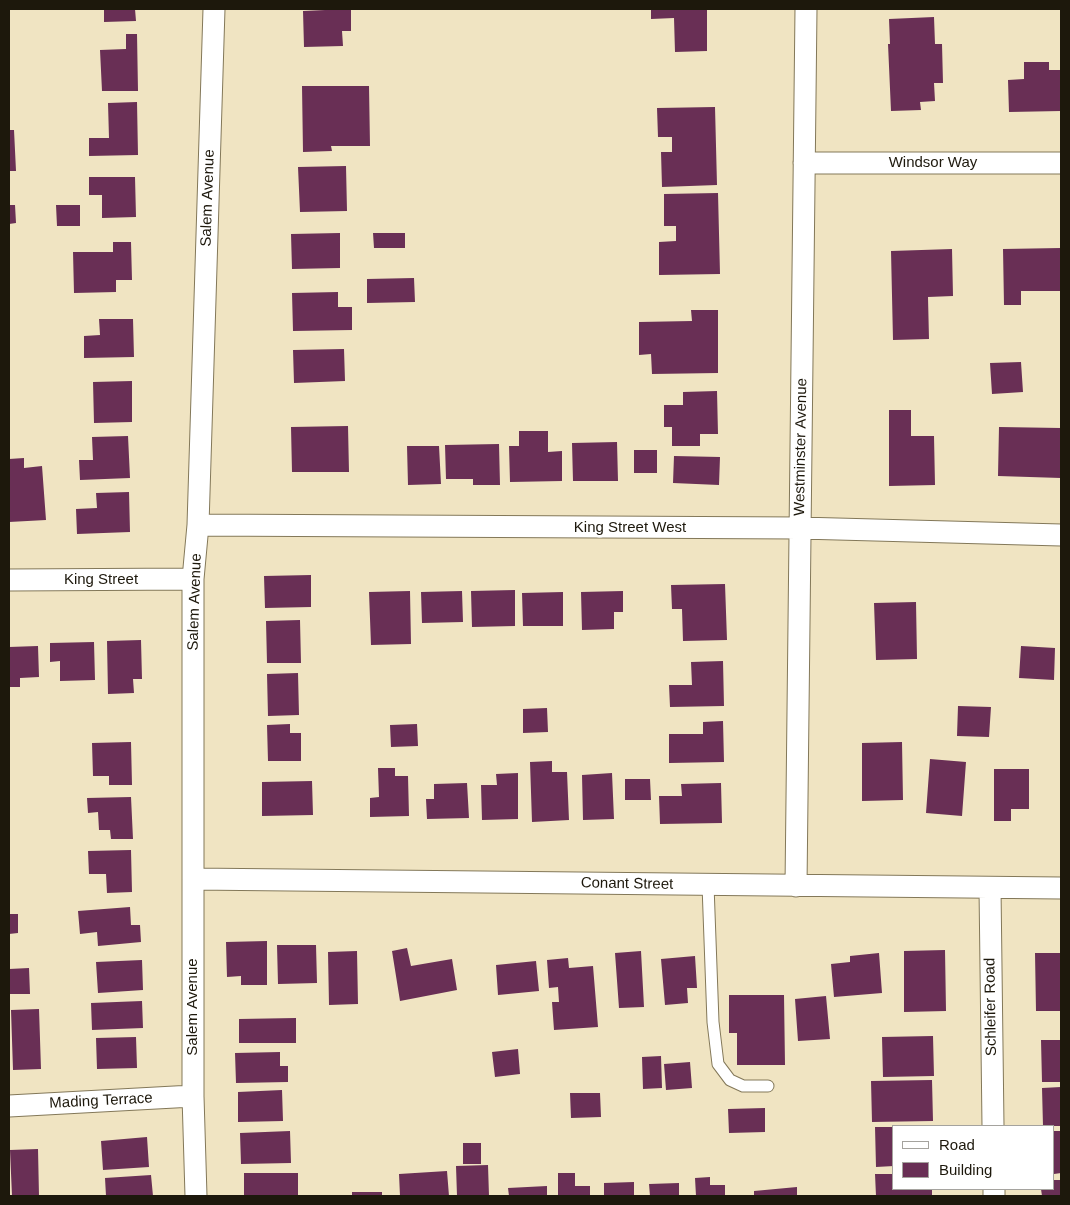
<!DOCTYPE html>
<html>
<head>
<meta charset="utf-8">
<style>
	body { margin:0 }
	#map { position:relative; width:1070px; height:1205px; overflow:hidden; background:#f0e4c2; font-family:Helvetica,sans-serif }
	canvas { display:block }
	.frame { position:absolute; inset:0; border:10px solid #1d180c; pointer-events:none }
	.legend { position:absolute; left:892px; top:1125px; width:162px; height:65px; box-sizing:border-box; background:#fff; border:1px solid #a5a39e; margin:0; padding:6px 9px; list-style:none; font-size:15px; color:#1d180c }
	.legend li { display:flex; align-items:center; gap:10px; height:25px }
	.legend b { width:25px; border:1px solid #a5a39e }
</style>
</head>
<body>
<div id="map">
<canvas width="1070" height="1205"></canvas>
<div class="frame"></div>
<ul class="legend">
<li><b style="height:6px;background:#fff"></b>Road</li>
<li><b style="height:14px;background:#692f55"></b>Building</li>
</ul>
</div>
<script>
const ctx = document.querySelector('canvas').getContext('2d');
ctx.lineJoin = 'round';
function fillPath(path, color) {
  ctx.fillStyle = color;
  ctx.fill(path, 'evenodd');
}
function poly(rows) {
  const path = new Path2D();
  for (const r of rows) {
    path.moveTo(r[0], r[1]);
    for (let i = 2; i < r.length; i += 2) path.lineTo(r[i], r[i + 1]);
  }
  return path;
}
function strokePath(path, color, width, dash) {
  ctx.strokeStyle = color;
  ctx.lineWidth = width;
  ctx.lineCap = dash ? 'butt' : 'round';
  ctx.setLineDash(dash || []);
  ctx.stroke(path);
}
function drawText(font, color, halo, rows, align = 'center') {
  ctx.font = font + ' Helvetica,sans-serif';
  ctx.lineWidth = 5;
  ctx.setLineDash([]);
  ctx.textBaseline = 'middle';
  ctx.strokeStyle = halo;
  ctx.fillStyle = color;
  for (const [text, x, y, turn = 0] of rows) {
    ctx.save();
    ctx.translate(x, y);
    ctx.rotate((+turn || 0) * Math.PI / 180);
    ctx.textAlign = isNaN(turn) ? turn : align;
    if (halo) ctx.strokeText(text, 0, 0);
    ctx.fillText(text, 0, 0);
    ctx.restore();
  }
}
const building = poly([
	[104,9,135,9,136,21,104,22],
	[325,9,351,9,351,31,342,31,343,46,304,47,303,11,325,10],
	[651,9,707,9,707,51,675,52,674,18,651,19],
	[934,17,935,44,942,44,943,83,934,83,935,101,920,102,921,110,891,111,888,44,890,44,889,19],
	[126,34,137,34,138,91,102,91,100,50,126,49],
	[1024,62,1049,62,1049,70,1061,70,1061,111,1009,112,1008,80,1024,79],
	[302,86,369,86,370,146,331,146,332,151,303,152],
	[137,102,138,155,89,156,89,138,109,138,108,103],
	[715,107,717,185,662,187,661,152,672,152,672,137,658,137,657,108],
	[9,130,14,130,16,171,9,171],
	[346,166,347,211,300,212,298,167],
	[89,177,135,177,136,217,102,218,102,195,89,195],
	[718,193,720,274,659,275,659,242,676,241,676,226,664,226,664,194],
	[9,205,15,205,16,223,9,224],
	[56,205,80,205,80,226,57,226],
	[340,233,340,268,292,269,291,234],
	[373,233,405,233,405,248,374,248],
	[113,242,131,242,132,280,116,280,116,292,74,293,73,252,113,252],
	[1061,248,1061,291,1021,291,1021,305,1004,305,1003,249],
	[952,249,953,296,928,297,929,339,893,340,891,251],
	[414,278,415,302,367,303,367,279],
	[338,292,338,307,352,307,352,330,293,331,292,293],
	[691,310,718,310,718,373,652,374,651,354,639,355,639,322,692,321],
	[99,319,133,319,134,357,84,358,84,336,100,335],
	[344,349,345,381,294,383,293,350],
	[1021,362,1023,392,992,394,990,363],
	[132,381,132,422,94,423,93,382],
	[717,391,718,434,700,434,700,446,672,446,672,427,664,427,664,405,683,405,683,392],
	[889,410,911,410,911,436,934,436,935,485,889,486],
	[348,426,349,472,292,472,291,427],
	[999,427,1061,428,1061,478,998,476],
	[519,431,548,431,548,452,562,451,562,481,510,482,509,446,519,446],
	[128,436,130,478,80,480,79,460,93,460,92,437],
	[617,442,618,481,573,481,572,443],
	[499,444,500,485,473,485,473,479,446,479,445,445],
	[407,446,439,446,441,484,408,485],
	[634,450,657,450,657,473,634,473],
	[674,456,720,457,719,485,673,483],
	[24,458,24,468,42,466,46,520,9,522,9,459],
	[129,492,130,532,77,534,76,509,97,508,96,493],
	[311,575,311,607,265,608,264,576],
	[725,584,727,640,683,641,682,609,672,609,671,585],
	[515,590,515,626,472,627,471,591],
	[410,591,411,644,371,645,369,592],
	[462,591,463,622,422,623,421,592],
	[623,591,623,612,614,612,614,629,582,630,581,592],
	[563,592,563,626,523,626,522,593],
	[916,602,917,659,876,660,874,603],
	[300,620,301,663,267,663,266,621],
	[141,640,142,679,133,679,134,693,108,694,107,641],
	[94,642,95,680,60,681,60,661,50,662,50,643],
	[38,646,39,677,20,678,20,687,9,687,9,647],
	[1021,646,1055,648,1054,680,1019,678],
	[723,661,724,706,670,707,669,685,692,685,691,662],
	[298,673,299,715,268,716,267,674],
	[958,706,991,707,989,737,957,736],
	[547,708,548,732,523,733,523,709],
	[723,721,724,762,669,763,669,734,703,734,703,722],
	[290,724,290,733,301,733,301,761,268,761,267,725],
	[417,724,418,746,391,747,390,725],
	[131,742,132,785,109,785,109,776,93,776,92,743],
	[902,742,903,800,862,801,862,743],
	[930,759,966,762,962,816,926,813],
	[552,761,552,772,567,772,569,820,532,822,530,762],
	[378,768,395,768,395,776,408,776,409,816,370,817,370,798,379,797],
	[994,769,1029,769,1029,809,1011,809,1011,821,994,821],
	[518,773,518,819,482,820,481,785,497,785,496,774],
	[612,773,614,819,583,820,582,775],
	[625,779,650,779,651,800,625,800],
	[312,781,313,815,262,816,262,782],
	[467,783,469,818,427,819,426,799,434,799,434,784],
	[721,783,722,823,660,824,659,796,682,796,681,784],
	[131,797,133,839,111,839,110,830,99,830,98,812,88,813,87,798],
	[131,850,132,892,107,893,106,874,89,874,88,851],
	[130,907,131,925,140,925,141,942,98,946,97,932,80,934,78,911],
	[9,914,18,914,18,933,9,934],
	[267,941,267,985,241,985,241,976,227,977,226,942],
	[277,945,316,945,317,983,278,984],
	[407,948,411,966,452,959,457,990,400,1001,392,951],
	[945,950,946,1011,904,1012,904,951],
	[357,951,358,1004,329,1005,328,952],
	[641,951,644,1007,619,1008,615,953],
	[879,953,882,993,834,997,831,964,850,962,850,956],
	[1035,953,1061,953,1061,1011,1036,1011],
	[695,956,697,988,687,988,688,1003,665,1005,661,959],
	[568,958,569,968,593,966,598,1027,554,1030,552,1002,559,1002,558,987,549,988,547,960],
	[142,960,143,990,98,993,96,962],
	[536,961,539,991,498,995,496,965],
	[29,968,30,994,9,994,9,969],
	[729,995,784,995,785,1065,737,1065,737,1033,729,1033],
	[826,996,830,1039,798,1041,795,999],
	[142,1001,143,1028,92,1030,91,1003],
	[39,1009,41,1069,13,1070,11,1010],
	[296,1018,296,1043,239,1043,239,1019],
	[933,1036,934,1076,883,1077,882,1037],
	[136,1037,137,1068,97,1069,96,1038],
	[1041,1040,1061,1040,1061,1082,1042,1082],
	[518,1049,520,1074,495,1077,492,1052],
	[280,1052,280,1066,288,1066,288,1082,236,1083,235,1053],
	[661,1056,662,1088,643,1089,642,1057],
	[690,1062,692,1088,666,1090,664,1064],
	[932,1080,933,1121,872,1122,871,1081],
	[1061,1087,1061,1126,1043,1126,1042,1088],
	[282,1090,283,1121,238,1122,238,1092],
	[570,1093,600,1093,601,1117,571,1118],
	[765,1108,765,1132,729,1133,728,1109],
	[875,1127,894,1127,894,1166,876,1167],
	[290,1131,291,1163,241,1164,240,1133],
	[1054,1131,1061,1131,1061,1173,1054,1174],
	[147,1137,149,1167,103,1170,101,1141],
	[463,1143,481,1143,481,1164,463,1164],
	[38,1149,39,1196,12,1196,10,1150],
	[488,1165,489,1196,457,1196,456,1166],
	[447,1171,449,1196,400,1196,399,1174],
	[244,1173,298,1173,298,1196,244,1196],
	[558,1173,575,1173,575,1186,590,1186,590,1196,558,1196],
	[875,1174,894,1174,894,1189,932,1189,932,1196,876,1196],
	[151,1175,153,1196,106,1196,105,1178],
	[710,1177,710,1185,725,1185,725,1196,696,1196,695,1178],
	[1054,1180,1061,1180,1061,1196,1042,1196,1041,1189,1054,1189],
	[634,1182,634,1196,604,1196,604,1183],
	[679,1183,679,1196,650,1196,649,1184],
	[547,1186,547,1196,509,1196,508,1188],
	[797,1187,797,1196,754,1196,754,1191],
	[352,1192,382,1192,382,1196,352,1196]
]);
const service = poly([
	[708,885,713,1022,718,1064,730,1080,743,1086,768,1086]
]);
const minor = poly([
	[804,163,1061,163],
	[198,525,800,528,1061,535],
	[9,580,193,579],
	[193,879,1061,888],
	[796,886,806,9],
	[990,888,993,1126],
	[9,1106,193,1096],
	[994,1189,994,1196],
	[196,1196,193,1096,193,579,198,525,214,9]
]);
const streetNames = [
	["Windsor Way",933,163],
	["Salem Avenue",208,198,-88],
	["Westminster Avenue",801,447,-89],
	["King Street West",630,528],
	["King Street",101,580],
	["Salem Avenue",195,602,-88],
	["Conant Street",627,884,1],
	["Salem Avenue",193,1007,-90],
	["Schleifer Road",991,1007,-91],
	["Mading Terrace",101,1101,-3]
];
fillPath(building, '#692f55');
strokePath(service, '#837859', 13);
strokePath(minor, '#837859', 23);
strokePath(service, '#fff', 11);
strokePath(minor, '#fff', 21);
drawText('15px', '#1d180c', '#fff', streetNames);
</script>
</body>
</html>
